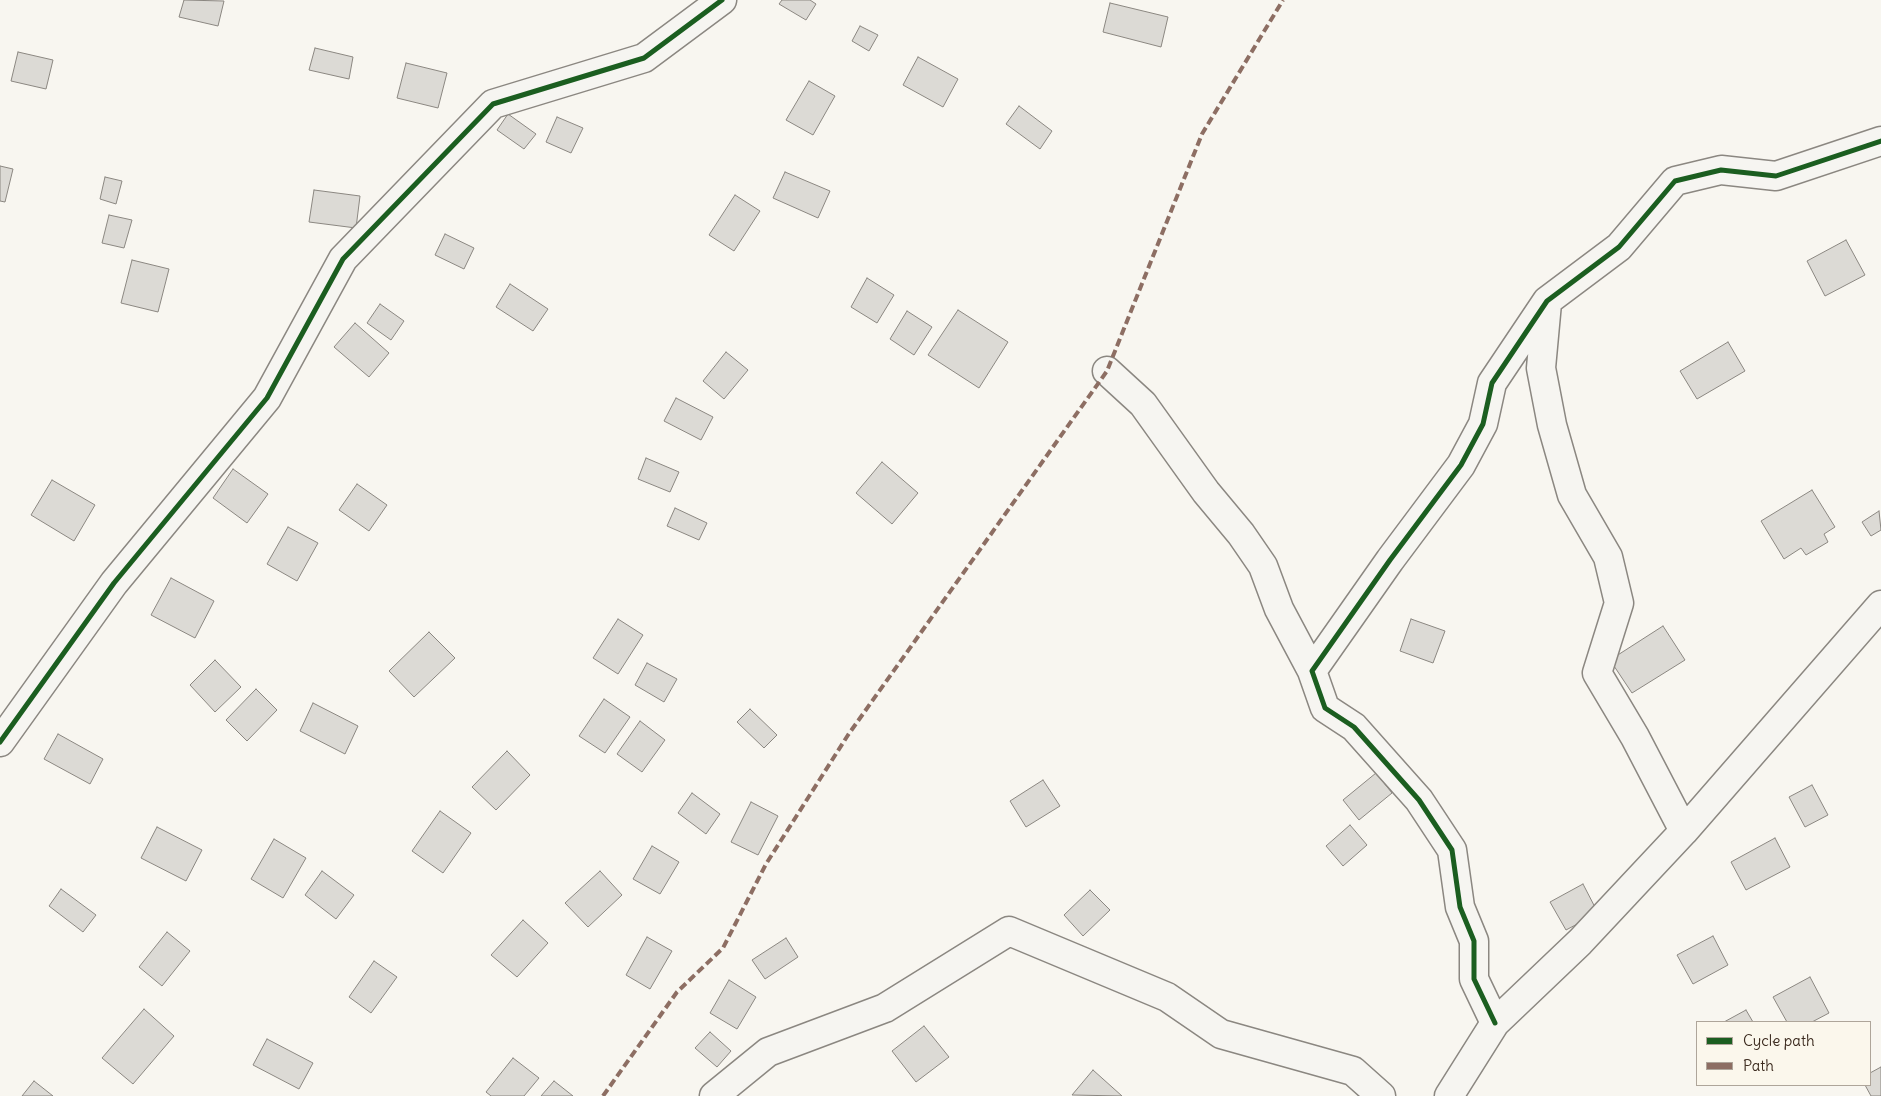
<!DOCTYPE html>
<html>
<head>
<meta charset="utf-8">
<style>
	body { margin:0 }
	#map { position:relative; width:1881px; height:1096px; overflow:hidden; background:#f8f6f0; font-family:Delius,sans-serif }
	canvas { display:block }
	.legend { position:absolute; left:1696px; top:1021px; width:175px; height:65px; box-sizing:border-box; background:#fbf7ec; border:1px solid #aea59a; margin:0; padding:6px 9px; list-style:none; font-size:15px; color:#3b2a1e }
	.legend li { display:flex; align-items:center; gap:10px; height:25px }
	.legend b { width:25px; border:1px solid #aea59a }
</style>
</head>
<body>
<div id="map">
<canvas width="1881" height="1096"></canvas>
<ul class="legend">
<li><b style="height:6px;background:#1b5e20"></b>Cycle path</li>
<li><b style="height:6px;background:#8d6e63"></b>Path</li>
</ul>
</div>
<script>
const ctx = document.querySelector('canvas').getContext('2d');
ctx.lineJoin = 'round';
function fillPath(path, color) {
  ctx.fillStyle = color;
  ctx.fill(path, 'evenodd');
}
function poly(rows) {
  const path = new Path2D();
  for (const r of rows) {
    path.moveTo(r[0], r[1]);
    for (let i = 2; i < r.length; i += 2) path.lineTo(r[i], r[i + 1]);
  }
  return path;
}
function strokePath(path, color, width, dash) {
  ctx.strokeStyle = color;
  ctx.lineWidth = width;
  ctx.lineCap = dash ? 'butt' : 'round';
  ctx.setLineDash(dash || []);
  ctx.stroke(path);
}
const building = poly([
	[184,0,224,1,218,26,179,17,184,0],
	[782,0,810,0,816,4,806,20,779,4,782,0],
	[1110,3,1168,17,1161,47,1103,32,1110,3],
	[860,26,878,35,869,51,852,41,860,26],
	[315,48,353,57,349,79,309,70,315,48],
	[18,52,53,60,46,89,11,81,18,52],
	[918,57,958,79,943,107,903,85,918,57],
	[406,63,447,73,438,108,397,98,406,63],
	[809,81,835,96,813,135,786,120,809,81],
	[1019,106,1052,131,1040,149,1006,124,1019,106],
	[508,114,536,134,524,149,497,130,508,114],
	[557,117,583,128,571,153,546,142,557,117],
	[0,166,13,169,5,202,0,201,0,166],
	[785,172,830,191,818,218,773,198,785,172],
	[105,177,122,181,116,204,100,199,105,177],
	[314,190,360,196,356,228,309,222,314,190],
	[735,195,760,211,734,251,709,235,735,195],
	[109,215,132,220,124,248,102,243,109,215],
	[445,234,474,248,464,269,435,255,445,234],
	[1846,240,1865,275,1825,296,1807,261,1846,240],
	[132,260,169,269,158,312,121,303,132,260],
	[867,278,894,295,877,323,851,307,867,278],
	[510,284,548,309,533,331,496,307,510,284],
	[380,304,404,321,391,340,367,323,380,304],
	[958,310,1008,342,979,388,928,355,958,310],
	[907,311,932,327,914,355,890,339,907,311],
	[355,323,389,353,369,377,334,347,355,323],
	[1728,342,1745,371,1697,399,1680,371,1728,342],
	[726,352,748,370,724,399,703,381,726,352],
	[676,398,713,417,701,440,664,421,676,398],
	[646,458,679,472,670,492,638,479,646,458],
	[882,462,918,493,892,524,856,493,882,462],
	[233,469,268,494,247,523,213,498,233,469],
	[52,480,95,505,74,541,31,515,52,480],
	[357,484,387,505,369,531,339,510,357,484],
	[1812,490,1835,527,1824,534,1828,542,1806,555,1801,548,1784,559,1761,521,1812,490],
	[675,508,707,523,699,540,667,526,675,508],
	[1879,511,1881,530,1871,536,1862,522,1879,511],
	[288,527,318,543,297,581,267,564,288,527],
	[171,578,214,601,195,638,151,615,171,578],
	[618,619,643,635,618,674,593,658,618,619],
	[1411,619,1445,631,1433,663,1400,651,1411,619],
	[1663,626,1685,660,1632,693,1610,660,1663,626],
	[429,632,455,658,414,697,389,671,429,632],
	[215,660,241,687,215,712,190,685,215,660],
	[647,663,677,679,664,702,635,685,647,663],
	[256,689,277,710,247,741,226,720,256,689],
	[604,699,630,717,605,753,579,736,604,699],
	[313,703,358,726,345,754,300,731,313,703],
	[750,709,777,735,764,748,737,722,750,709],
	[640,721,665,740,642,772,617,754,640,721],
	[58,734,103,759,90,784,44,759,58,734],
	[507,751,530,775,496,810,472,787,507,751],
	[1376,773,1392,793,1359,820,1343,800,1376,773],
	[1043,780,1060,806,1026,827,1010,801,1043,780],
	[1812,785,1828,815,1805,827,1789,797,1812,785],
	[692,793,720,814,706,834,678,813,692,793],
	[751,802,778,816,758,855,731,842,751,802],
	[440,811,471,833,443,873,412,851,440,811],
	[1350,825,1367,845,1343,866,1326,846,1350,825],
	[157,827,202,850,186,881,141,858,157,827],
	[1775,838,1790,867,1746,890,1731,862,1775,838],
	[274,839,306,858,283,898,251,879,274,839],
	[652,846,679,862,660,894,633,879,652,846],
	[322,871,354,895,336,919,305,895,322,871],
	[600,871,622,895,588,927,565,903,600,871],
	[1583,884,1598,913,1566,930,1550,902,1583,884],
	[61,889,96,915,83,932,49,906,61,889],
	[1090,890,1110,910,1083,936,1064,915,1090,890],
	[523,920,548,943,517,977,491,955,523,920],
	[167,932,190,951,162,986,139,967,167,932],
	[1713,936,1728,965,1693,984,1677,955,1713,936],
	[647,937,672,951,650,989,626,975,647,937],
	[786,938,798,957,765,979,752,960,786,938],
	[374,961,397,977,371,1013,349,997,374,961],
	[1810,977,1829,1013,1812,1022,1787,1022,1773,997,1810,977],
	[729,980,756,997,737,1029,710,1013,729,980],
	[144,1009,174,1036,133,1084,102,1058,144,1009],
	[1746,1010,1753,1022,1724,1022,1746,1010],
	[924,1026,949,1057,916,1082,892,1051,924,1026],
	[710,1032,731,1051,717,1067,695,1048,710,1032],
	[267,1039,313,1063,299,1089,253,1065,267,1039],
	[513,1058,539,1078,524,1096,491,1096,486,1092,513,1058],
	[1881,1067,1881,1096,1871,1096,1865,1085,1870,1085,1870,1073,1881,1067],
	[1093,1070,1122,1096,1072,1095,1093,1070],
	[34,1081,53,1096,22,1096,34,1081],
	[554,1081,573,1096,541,1096,554,1081]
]);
const street = poly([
	[1547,303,1541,368,1552,425,1572,495,1608,557,1619,603,1597,673,1635,737,1684,831],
	[1107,371,1143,404,1206,492,1241,534,1263,566,1279,609,1312,671],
	[0,742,114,583,267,398,343,259,493,104,644,58,722,0],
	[1495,1023,1474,979,1474,941,1460,907,1452,850,1419,800,1354,727,1325,708,1312,671,1390,560,1461,465,1483,424,1492,383,1547,301,1619,247,1675,181,1721,170,1776,176,1881,141],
	[714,1096,768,1052,885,1008,1009,931,1167,997,1221,1034,1353,1071,1381,1096],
	[1449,1096,1495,1023,1580,942,1684,831,1881,605]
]);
const quiet = poly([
	[603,1096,677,992,723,948,766,864,848,735,1107,371,1202,134,1283,0]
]);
const cycleway = poly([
	[0,742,114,583,267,398,343,259,493,104,644,58,722,0],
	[1495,1023,1474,979,1474,941,1460,907,1452,850,1419,800,1354,727,1325,708,1312,671,1390,560,1461,465,1483,424,1492,383,1547,301,1619,247,1675,181,1721,170,1776,176,1881,141]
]);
fillPath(building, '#dcdad5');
strokePath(building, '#8b8781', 1);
strokePath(street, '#8b8781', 31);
strokePath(street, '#f6f5f1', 28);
strokePath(quiet, '#8d6e63', 4, [8, 4]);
strokePath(cycleway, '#1b5e20', 5);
</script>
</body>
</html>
